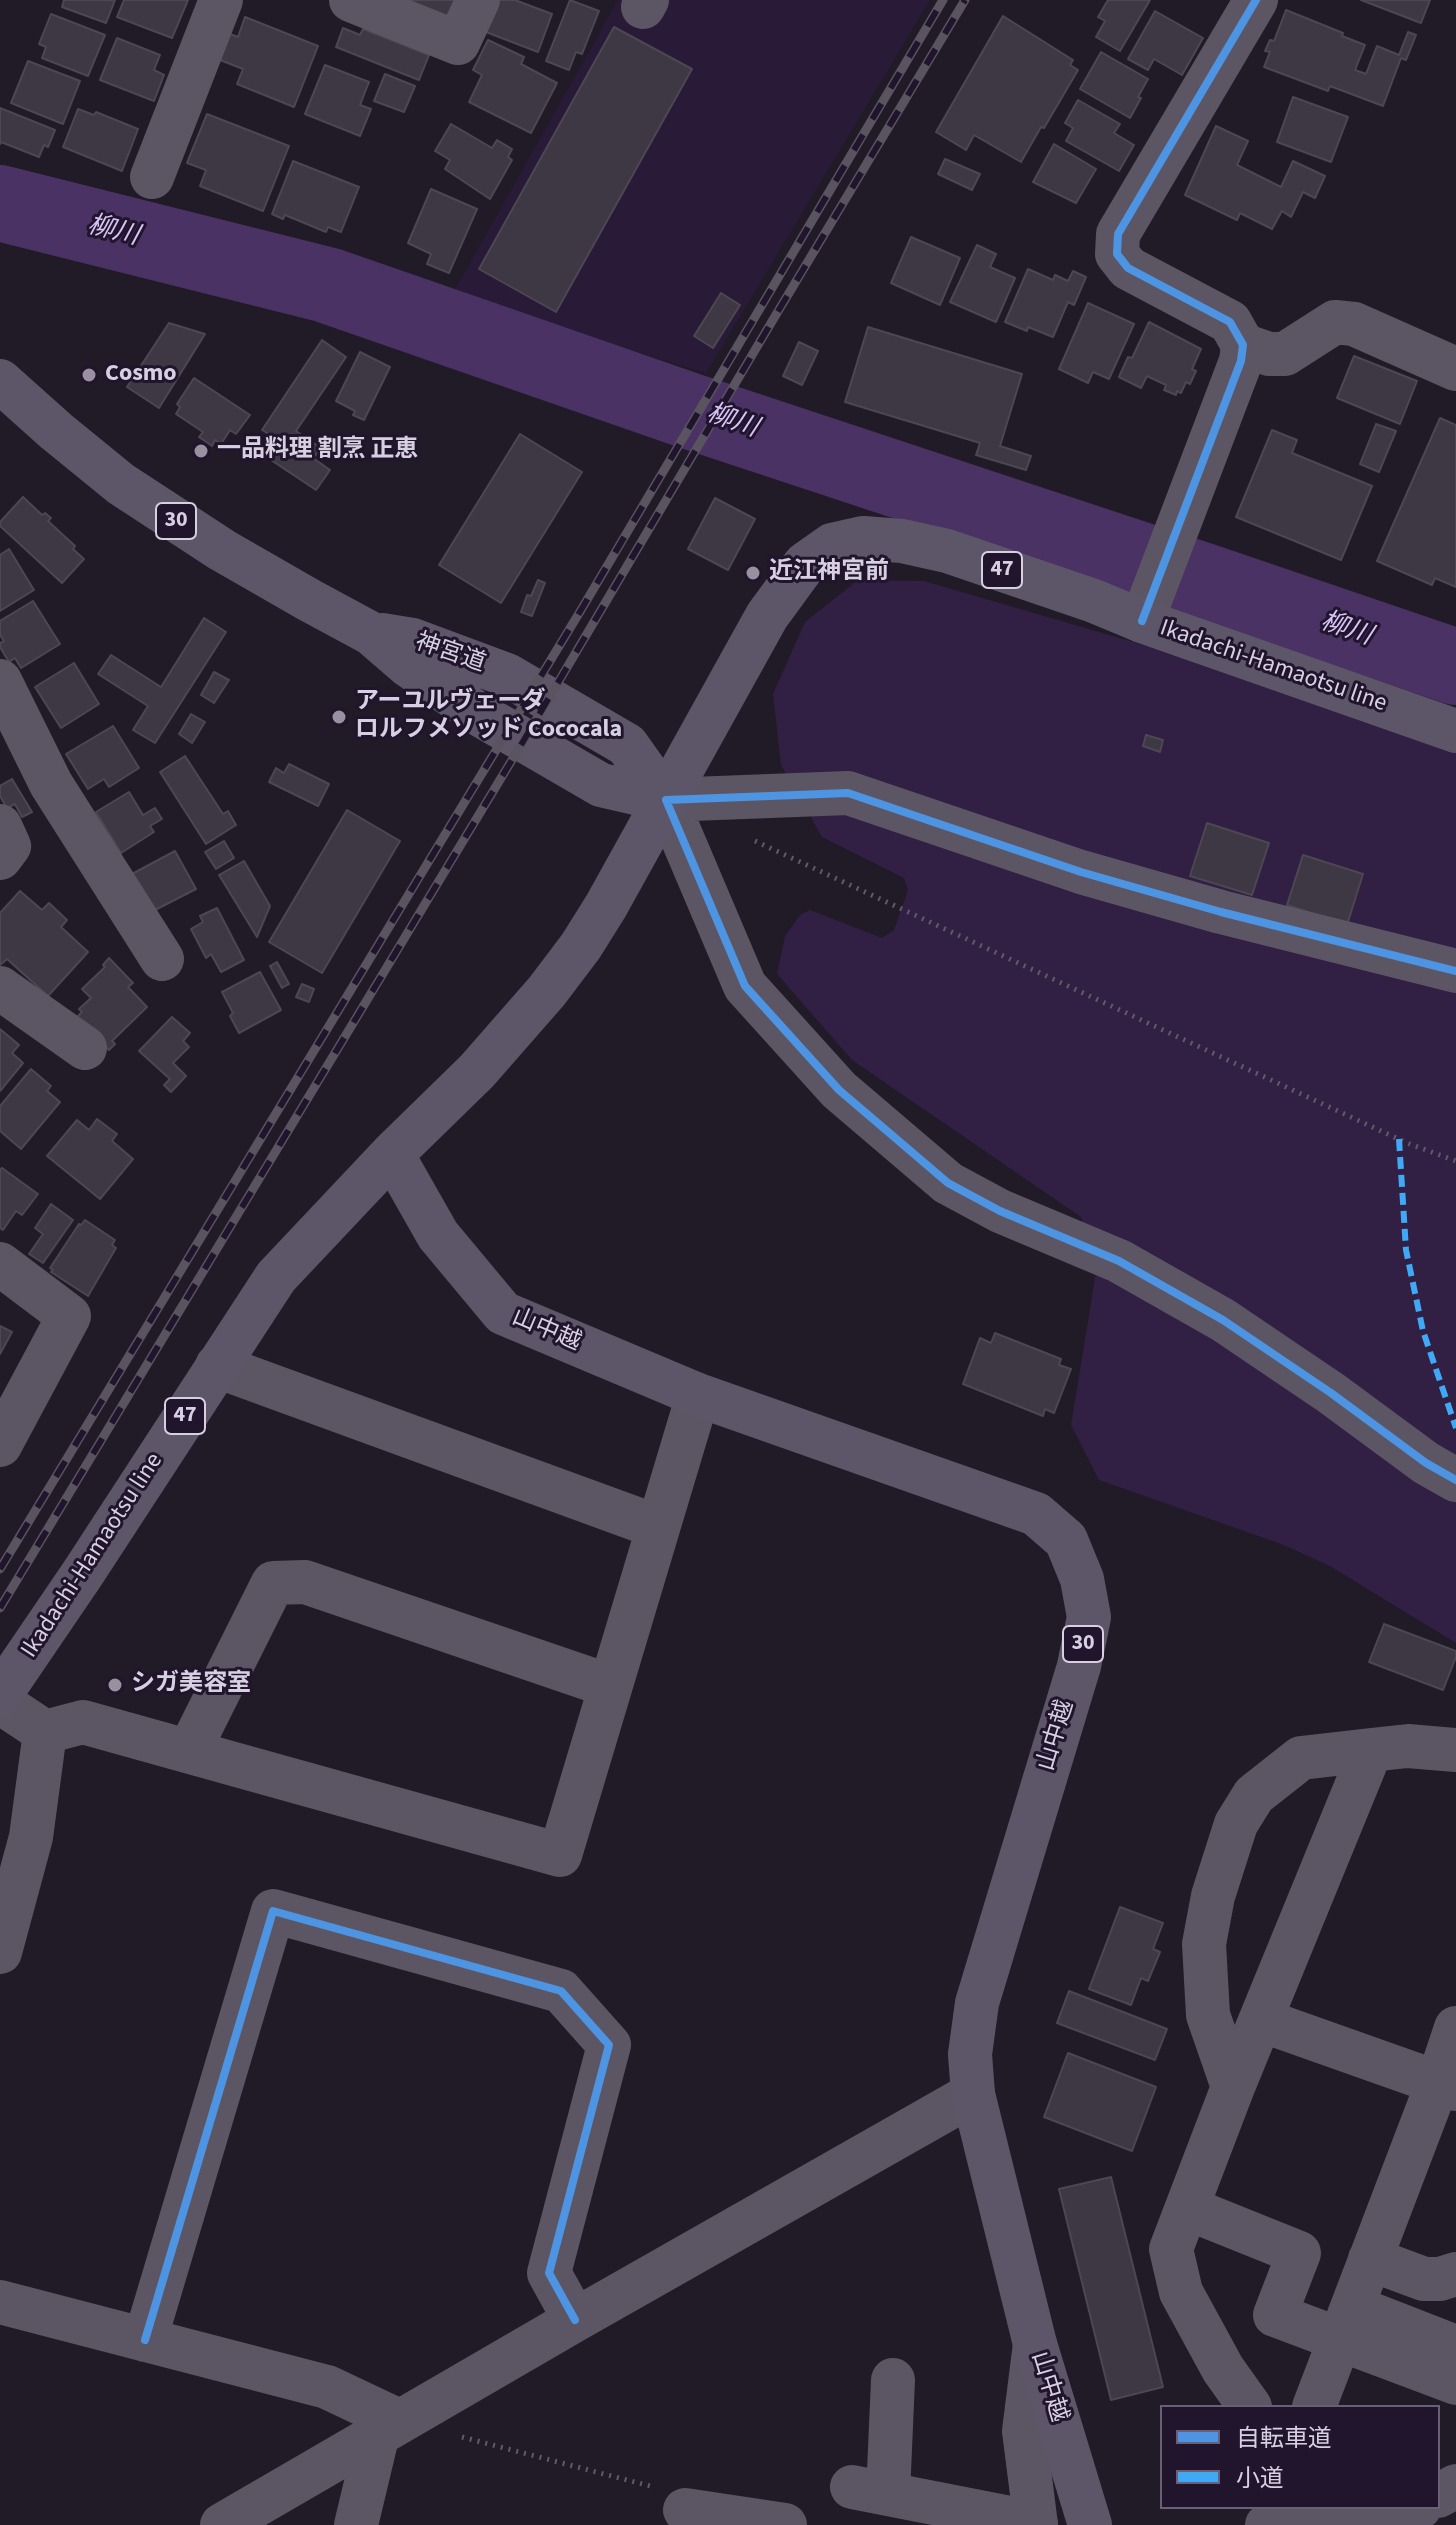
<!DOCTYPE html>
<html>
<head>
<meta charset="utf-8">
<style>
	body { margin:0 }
	#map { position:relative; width:1456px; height:2525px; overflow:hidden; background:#211b28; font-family:"Source Sans 3","Noto Sans JP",sans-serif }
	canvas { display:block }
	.legend { position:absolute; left:1160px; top:2405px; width:280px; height:104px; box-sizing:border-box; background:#21152e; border:2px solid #6a6076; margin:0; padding:10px 14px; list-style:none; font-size:24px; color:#d7d0e1 }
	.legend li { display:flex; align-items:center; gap:16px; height:40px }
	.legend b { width:40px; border:2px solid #6a6076 }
</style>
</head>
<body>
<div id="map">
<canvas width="1456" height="2525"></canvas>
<ul class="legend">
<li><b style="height:10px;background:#4d94e3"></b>自転車道</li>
<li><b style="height:10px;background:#3fa9f5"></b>小道</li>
</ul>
</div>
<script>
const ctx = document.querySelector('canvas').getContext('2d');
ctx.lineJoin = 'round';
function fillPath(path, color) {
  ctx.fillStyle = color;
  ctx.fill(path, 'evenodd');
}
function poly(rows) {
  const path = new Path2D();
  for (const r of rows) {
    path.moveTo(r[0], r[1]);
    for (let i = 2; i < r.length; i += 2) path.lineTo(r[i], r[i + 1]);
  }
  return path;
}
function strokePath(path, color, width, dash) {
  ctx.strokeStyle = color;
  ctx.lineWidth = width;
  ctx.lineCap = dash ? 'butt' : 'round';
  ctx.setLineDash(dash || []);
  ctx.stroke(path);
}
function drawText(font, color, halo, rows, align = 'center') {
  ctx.font = font + ' "Source Sans 3","Noto Sans JP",sans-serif';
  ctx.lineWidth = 6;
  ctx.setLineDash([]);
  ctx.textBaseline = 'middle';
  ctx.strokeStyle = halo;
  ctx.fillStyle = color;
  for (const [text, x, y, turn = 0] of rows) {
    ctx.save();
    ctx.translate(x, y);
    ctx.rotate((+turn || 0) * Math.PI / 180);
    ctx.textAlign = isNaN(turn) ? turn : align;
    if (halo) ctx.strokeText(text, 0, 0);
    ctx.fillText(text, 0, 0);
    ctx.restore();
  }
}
const built = poly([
	[618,0,930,0,706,373,452,295]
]);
const green = poly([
	[858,580,924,581,1456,736,1456,1643,1330,1566,1284,1545,1099,1480,1071,1425,1096,1272,1081,1217,852,1060,777,974,785,936,800,915,810,910,882,938,894,930,908,890,904,878,822,837,781,765,773,694,805,622]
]);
const river = poly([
	[0,203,327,285,693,412,1210,583,1456,667]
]);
const building = poly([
	[64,0,115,0,106,23,62,7,64,0],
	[124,0,188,0,172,38,117,17,124,0],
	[405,0,455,0,447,17,405,0],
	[498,0,515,0,552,14,538,52,486,32,498,0],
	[570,0,599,11,582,54,576,52,569,70,546,61,570,0],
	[1108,0,1150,0,1120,51,1096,37,1105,21,1098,17,1108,0],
	[1361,0,1430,0,1421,23,1361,0],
	[1286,10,1343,33,1342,36,1365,45,1355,70,1366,74,1377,46,1399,55,1408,32,1416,35,1406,60,1401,58,1383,106,1330,86,1328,91,1264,67,1270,52,1265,51,1270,40,1274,41,1286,10],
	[1155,11,1203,38,1182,75,1154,59,1148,70,1128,59,1155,11],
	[51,14,105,35,88,76,42,58,46,47,39,44,51,14],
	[1003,16,1073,60,1070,65,1078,70,1044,128,1041,127,1021,162,974,135,966,150,936,132,1003,16],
	[245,17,318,46,294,107,237,84,243,69,220,60,230,34,238,37,245,17],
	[614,27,692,69,556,312,479,269,614,27],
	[343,28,360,35,363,29,429,55,419,80,336,47,343,28],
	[117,38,160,55,154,70,164,75,154,101,100,80,117,38],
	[488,40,524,57,521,64,557,83,531,133,469,102,482,75,473,70,488,40],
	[1101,52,1148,79,1138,97,1141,98,1130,118,1080,89,1101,52],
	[28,61,80,81,63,124,11,103,28,61],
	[325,65,369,82,360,105,371,109,360,136,305,114,325,65],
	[385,74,415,86,404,112,374,101,385,74],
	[1293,97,1348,117,1331,162,1277,142,1293,97],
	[1078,100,1120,124,1114,133,1134,145,1119,171,1066,141,1073,128,1065,123,1078,100],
	[0,108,55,130,48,147,44,145,39,157,1,142,0,144,0,108],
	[78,109,94,115,96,112,138,129,122,171,63,147,78,109],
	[207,114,289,146,263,211,200,186,206,170,187,163,207,114],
	[451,124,492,148,497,140,512,149,508,157,512,160,490,199,445,169,450,160,435,151,451,124],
	[1216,126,1248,141,1237,165,1281,187,1293,161,1325,176,1315,198,1303,192,1291,217,1282,211,1272,229,1240,213,1237,220,1185,195,1216,126],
	[1054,144,1096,169,1076,203,1033,182,1054,144],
	[945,159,980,174,972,190,938,174,945,159],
	[293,161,359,187,341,232,328,227,326,232,285,215,283,219,272,214,293,161],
	[431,189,477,209,449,273,427,264,431,254,408,243,431,189],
	[911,237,960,258,940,305,891,283,911,237],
	[977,245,996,254,990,267,1015,278,996,322,950,302,977,245],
	[1028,269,1053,280,1055,275,1068,281,1073,271,1086,277,1074,305,1068,302,1053,337,1028,327,1027,331,1005,322,1028,269],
	[721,293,740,305,713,348,694,336,721,293],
	[1088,303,1134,324,1109,379,1093,372,1088,383,1059,369,1088,303],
	[1149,322,1201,349,1192,369,1196,371,1190,384,1186,382,1181,393,1177,391,1176,395,1164,390,1166,385,1147,376,1141,388,1119,377,1128,357,1132,358,1149,322],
	[169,323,205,334,159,408,127,387,169,323],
	[868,327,1022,374,1000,446,1031,456,1026,470,976,455,980,443,845,402,868,327],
	[322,340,346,357,296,431,321,448,313,458,330,470,316,490,262,454,274,437,262,430,322,340],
	[799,342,818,351,802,385,783,376,799,342],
	[360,352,390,367,364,420,353,415,355,411,336,401,360,352],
	[1354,356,1417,381,1400,424,1337,398,1354,356],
	[194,378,250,415,236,434,230,430,221,444,215,440,212,446,199,437,203,432,176,414,180,407,177,404,194,378],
	[1440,418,1456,425,1456,587,1435,578,1432,585,1377,561,1440,418],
	[1376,424,1396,431,1379,472,1360,464,1376,424],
	[1272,430,1297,440,1292,453,1372,486,1341,560,1236,517,1272,430],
	[520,434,582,472,501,603,439,565,520,434],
	[23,497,42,515,45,513,51,518,48,521,75,546,73,549,84,559,62,583,0,526,0,522,23,497],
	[715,498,755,519,728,570,688,549,715,498],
	[9,549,34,590,0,611,0,555,9,549],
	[538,580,545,583,532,616,521,612,527,595,531,596,538,580],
	[33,601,60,644,21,668,15,658,9,662,0,647,0,643,4,641,0,635,0,621,33,601],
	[204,618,226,632,155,743,133,730,148,706,98,674,111,655,161,687,204,618],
	[74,663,99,704,61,728,35,687,74,663],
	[214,672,229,680,214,703,201,695,214,672],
	[191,714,205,722,192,743,179,734,191,714],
	[113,726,139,768,109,787,104,779,88,789,66,754,113,726],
	[1146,735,1163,740,1160,752,1143,746,1146,735],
	[185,756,223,814,228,811,236,825,206,844,160,772,185,756],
	[289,764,329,784,318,806,269,782,276,768,284,773,289,764],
	[12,779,32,812,22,817,15,804,7,808,0,796,0,786,12,779],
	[129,792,143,815,155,808,162,819,150,826,154,832,121,853,96,812,129,792],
	[347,810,400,841,322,973,269,942,347,810],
	[1207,823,1269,843,1252,895,1190,876,1207,823],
	[224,841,234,858,216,869,205,852,224,841],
	[175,851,196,889,155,910,130,875,175,851],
	[1303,855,1363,874,1347,925,1287,905,1303,855],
	[244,861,270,906,257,937,219,875,244,861],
	[20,891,42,910,49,903,67,920,61,927,88,952,48,996,7,959,0,965,0,913,20,891],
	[217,908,244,960,221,972,211,954,206,958,191,929,203,922,200,916,217,908],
	[109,958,133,983,128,987,147,1007,112,1041,115,1044,109,1050,77,1017,82,1012,79,1009,91,998,82,989,105,967,103,965,109,958],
	[277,962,289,984,282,988,270,966,277,962],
	[260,972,281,1010,239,1033,230,1016,233,1013,222,992,260,972],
	[302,984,314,989,309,1002,296,997,302,984],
	[172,1017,190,1033,183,1041,189,1047,173,1063,186,1076,171,1092,164,1085,170,1079,139,1051,172,1017],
	[0,1029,19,1045,12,1053,23,1063,0,1091,0,1029],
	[31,1069,51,1086,47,1091,60,1102,21,1149,0,1131,0,1106,31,1069],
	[97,1119,117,1134,112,1141,133,1159,100,1199,47,1156,77,1120,89,1130,97,1119],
	[2,1168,38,1194,22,1215,16,1211,3,1230,0,1228,0,1170,2,1168],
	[51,1204,73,1220,43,1263,29,1254,43,1234,35,1228,51,1204],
	[85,1220,115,1240,112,1245,116,1248,88,1296,51,1272,53,1270,50,1268,79,1224,81,1225,85,1220],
	[0,1326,12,1332,0,1354,0,1326],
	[995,1333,1061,1359,1059,1365,1071,1369,1054,1413,1045,1409,1043,1416,963,1384,980,1338,991,1343,995,1333],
	[1384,1624,1456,1651,1456,1657,1443,1690,1369,1662,1384,1624],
	[1120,1907,1163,1923,1153,1949,1160,1952,1148,1981,1141,1978,1131,2005,1089,1989,1120,1907],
	[1069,1991,1167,2029,1155,2060,1057,2023,1069,1991],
	[1068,2053,1156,2087,1132,2151,1044,2117,1068,2053],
	[1111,2177,1163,2387,1111,2400,1059,2189,1111,2177]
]);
const path = poly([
	[755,841,1407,1143,1456,1161],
	[462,2437,650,2486]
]);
const minor = poly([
	[351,0,458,43,478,0],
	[643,7,647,0],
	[152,177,221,0],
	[1243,345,1269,354,1285,354,1335,322,1354,324,1456,369],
	[1142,621,1241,361,1243,345,1230,322,1128,268,1117,254,1118,234,1256,0],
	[0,681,51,784,162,959],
	[0,826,9,846,0,858],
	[1456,971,1221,912,1081,872,848,793,666,800,745,986,839,1090,948,1183,1000,1211,1119,1261,1223,1320,1331,1393,1426,1463,1456,1480],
	[0,988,85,1048],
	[0,1264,69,1316,0,1445],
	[217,1366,658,1527],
	[0,1702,45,1732,83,1722,560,1855,698,1395],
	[189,1751,273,1583,305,1582,610,1686],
	[0,1952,31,1837,45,1732],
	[1261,2020,1456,2089],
	[1233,2087,1208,2015,1204,1944,1213,1896,1236,1824,1254,1795,1301,1758,1371,1750],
	[1187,2208,1299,2253,1275,2315,1456,2383],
	[1370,2259,1424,2279,1440,2279,1456,2274],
	[0,2302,327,2387,399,2421],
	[1353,2307,1456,2347],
	[145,2340,273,1911,561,1991,609,2045,549,2273,575,2320],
	[1035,2344,1024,2431,1036,2525],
	[1250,2407,1223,2369,1181,2292,1171,2249,1233,2087,1371,1750,1408,1746,1456,1750],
	[1314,2407,1438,2082,1456,2028],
	[852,2487,1036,2523],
	[888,2494,893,2380],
	[1438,2496,1456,2486],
	[1323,2507,1356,2521,1402,2517,1420,2507],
	[685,2510,785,2525],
	[222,2525,575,2320,973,2094],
	[356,2525,378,2433],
	[1267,2525,1300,2507]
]);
const major = poly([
	[0,381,56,431,121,484,222,550,309,600,372,634,409,666,477,713,601,785,666,800],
	[382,635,413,640,507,675,627,745,666,800],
	[392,1154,438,1235,503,1313,698,1395,1036,1514,1066,1540,1082,1579,1089,1617,1079,1666,977,2003,970,2054,973,2094,1035,2344,1090,2525],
	[0,1695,83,1573,276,1277,392,1154,477,1071,547,991,581,946,606,906,767,616,805,564,832,545,863,538,902,541,947,551,1094,601,1142,621,1456,731]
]);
const rail = poly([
	[0,1569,581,610,943,0],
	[0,1608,524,740,774,318,965,0]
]);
const quiet = poly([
	[1399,1139,1406,1250,1423,1331,1456,1428]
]);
const cycleway = poly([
	[1142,621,1241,361,1243,345,1230,322,1128,268,1117,254,1118,234,1256,0],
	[1456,971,1221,912,1081,872,848,793,666,800,745,986,839,1090,948,1183,1000,1211,1119,1261,1223,1320,1331,1393,1426,1463,1456,1480],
	[145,2340,273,1911,561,1991,609,2045,549,2273,575,2320]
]);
const markers = [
	[89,375,8,"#9791a0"],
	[201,451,8,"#9791a0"],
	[753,573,8,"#9791a0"],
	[339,717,8,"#9791a0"],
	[115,1685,8,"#9791a0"]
];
const shields = [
	[176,521,40],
	[1002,570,40],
	[185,1416,40],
	[1083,1644,40]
];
const shieldNames = [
	["30",176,521],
	["47",1002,570],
	["47",185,1416],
	["30",1083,1644]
];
const poiNames = [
	["Cosmo",105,375],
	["一品料理 割烹 正恵",217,451],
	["近江神宮前",769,573],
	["アーユルヴェーダ",355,703],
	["ロルフメソッド Cococala",355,731],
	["シガ美容室",131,1685]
];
const streetNames = [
	["神宮道",450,654,19],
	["Ikadachi-Hamaotsu line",1273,667,19],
	["山中越",546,1331,23],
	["Ikadachi-Hamaotsu line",93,1556,-57],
	["山中越",1057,1736,-73],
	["山中越",1048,2387,73]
];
const waterNames = [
	["柳川",113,232,14],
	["柳川",732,422,19],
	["柳川",1346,630,19]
];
fillPath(built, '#291b38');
fillPath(green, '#311f44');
strokePath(river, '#4a3364', 76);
fillPath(building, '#3d3843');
strokePath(building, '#4c4753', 2);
strokePath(path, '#605b66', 5, [2, 6]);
strokePath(minor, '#5c5664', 44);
strokePath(major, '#5d5668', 44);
strokePath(rail, '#59545f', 9);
strokePath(rail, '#21152e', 6, [18]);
strokePath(quiet, '#3fa9f5', 6, [12, 6]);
strokePath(cycleway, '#4d94e3', 8);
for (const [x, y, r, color] of markers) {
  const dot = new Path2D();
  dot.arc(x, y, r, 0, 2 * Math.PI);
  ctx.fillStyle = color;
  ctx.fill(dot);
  strokePath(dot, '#21152e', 3);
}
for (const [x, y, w] of shields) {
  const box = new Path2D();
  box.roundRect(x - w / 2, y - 18, w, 36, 6);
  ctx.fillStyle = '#21152e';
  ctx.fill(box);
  strokePath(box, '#d7d0e1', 2);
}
drawText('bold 22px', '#d7d0e1', null, shieldNames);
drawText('bold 24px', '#d7d0e1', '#21152e', poiNames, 'left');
drawText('24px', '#d7d0e1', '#21152e', streetNames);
drawText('italic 26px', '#d8c3f5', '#21152e', waterNames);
</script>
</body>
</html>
